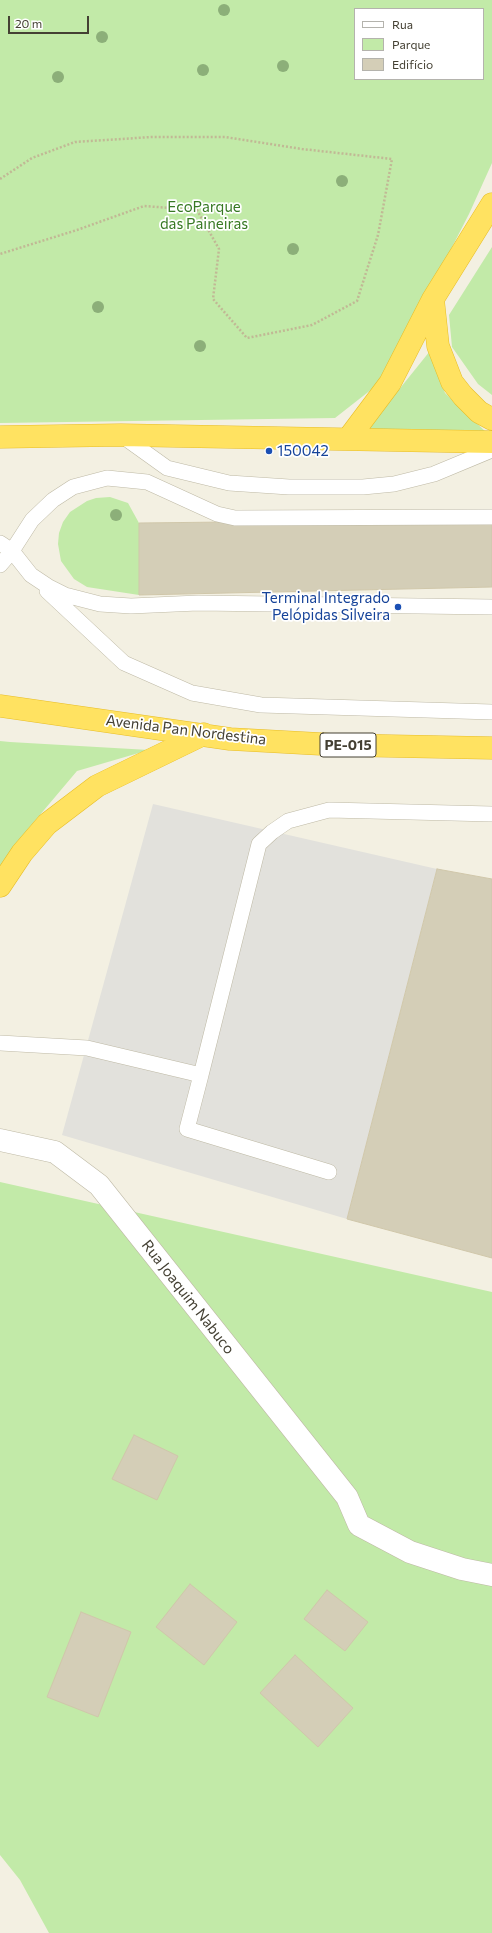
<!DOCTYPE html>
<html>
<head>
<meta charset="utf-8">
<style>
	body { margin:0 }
	#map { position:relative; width:492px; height:1933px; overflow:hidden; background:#f3f0e2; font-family:Commissioner,sans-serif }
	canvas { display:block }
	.legend { position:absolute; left:354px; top:8px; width:130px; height:72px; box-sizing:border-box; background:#fff; border:1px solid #b4b3ad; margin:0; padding:5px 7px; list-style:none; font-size:12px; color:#444033 }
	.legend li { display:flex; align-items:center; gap:8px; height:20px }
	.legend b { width:20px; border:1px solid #b4b3ad }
	.scale { position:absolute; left:8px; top:16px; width:81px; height:18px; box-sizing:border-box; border:2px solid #444033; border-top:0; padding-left:5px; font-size:12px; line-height:14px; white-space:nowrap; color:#444033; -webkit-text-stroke:3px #fff; paint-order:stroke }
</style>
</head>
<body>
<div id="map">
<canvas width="492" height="1933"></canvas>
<ul class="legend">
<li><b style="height:5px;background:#fff"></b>Rua</li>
<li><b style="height:11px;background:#c2eaa8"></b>Parque</li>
<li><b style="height:11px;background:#d4ceb7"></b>Edifício</li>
</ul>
<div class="scale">20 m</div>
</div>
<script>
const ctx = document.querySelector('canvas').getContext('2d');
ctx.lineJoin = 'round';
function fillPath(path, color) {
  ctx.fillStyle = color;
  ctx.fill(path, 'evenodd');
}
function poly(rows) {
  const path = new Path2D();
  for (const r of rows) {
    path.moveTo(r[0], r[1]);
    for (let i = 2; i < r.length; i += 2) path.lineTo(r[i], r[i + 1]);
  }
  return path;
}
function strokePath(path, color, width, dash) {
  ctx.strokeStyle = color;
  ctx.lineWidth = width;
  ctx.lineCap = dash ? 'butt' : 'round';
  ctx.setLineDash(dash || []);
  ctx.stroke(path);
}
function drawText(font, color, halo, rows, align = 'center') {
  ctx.font = font + ' Commissioner,sans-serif';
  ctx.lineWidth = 3.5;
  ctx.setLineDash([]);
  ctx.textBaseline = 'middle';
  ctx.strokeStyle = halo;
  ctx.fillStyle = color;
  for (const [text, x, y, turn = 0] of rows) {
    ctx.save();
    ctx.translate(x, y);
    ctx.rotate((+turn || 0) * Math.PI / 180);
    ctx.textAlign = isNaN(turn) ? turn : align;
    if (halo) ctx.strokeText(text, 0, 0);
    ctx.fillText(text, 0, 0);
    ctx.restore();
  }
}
const green = poly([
	[0,0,492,0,492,163,469,214,392,364,372,389,335,418,0,423],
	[355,9,483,9,483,79,355,79],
	[492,247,492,395,478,384,452,347,449,315],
	[430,351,445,393,488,434,364,433],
	[110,497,128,503,139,523,139,595,87,587,74,579,61,561,58,544,59,533,63,522,70,512,87,501,96,498],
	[0,741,10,742,149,750,77,771,28,829,0,873],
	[0,1182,492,1292,492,1933,49,1933,20,1880,0,1855]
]);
const parking = poly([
	[153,804,437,869,347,1219,62,1135]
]);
const building = poly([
	[492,519,492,587,139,595,139,523,492,519],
	[437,869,492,879,492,1258,347,1219,437,869],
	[134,1435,178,1456,157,1500,112,1479,134,1435],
	[190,1584,237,1622,204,1665,156,1627,190,1584],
	[327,1590,368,1622,345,1651,304,1619,327,1590],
	[81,1612,131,1632,98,1717,47,1697,81,1612],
	[295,1655,353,1708,318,1747,260,1693,295,1655]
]);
const path = poly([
	[0,179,32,158,75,142,152,137,225,137,302,149,392,159,378,235,357,301,312,325,247,338,213,299,219,249,197,210,144,206,77,230,0,254]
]);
const lane = poly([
	[121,435,167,468,229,483,289,487,363,487,394,484,434,474,492,450],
	[0,543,12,551,31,575,49,587,65,595,100,604,131,606,198,603,492,607],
	[0,565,12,551,32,520,53,500,73,487,107,478,147,482,217,514,235,518,492,517],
	[47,591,124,663,192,693,261,705,492,712],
	[0,1043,87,1048,201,1075,259,844,272,832,288,821,329,810,492,814],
	[201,1075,187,1129,329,1172]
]);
const street = poly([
	[0,1140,55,1152,99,1185,347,1497,359,1525,410,1552,462,1569,492,1575]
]);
const highway = poly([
	[433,299,438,346,452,382,463,396,479,412,492,419],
	[0,437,121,435,492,442],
	[348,439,390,383,433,299,492,204],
	[0,706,230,739,339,745,492,748],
	[0,886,22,853,47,824,97,786,204,734]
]);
const trees = [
	[224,10],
	[102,37],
	[283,66],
	[203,70],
	[58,77],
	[342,181],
	[293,249],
	[98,307],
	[200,346],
	[116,515]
];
const markers = [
	[269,451,4,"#1a4fb4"],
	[398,607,4,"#1a4fb4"]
];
const shields = [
	[348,745,56]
];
const shieldNames = [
	["PE-015",348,745]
];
const parkNames = [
	["EcoParque",204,207],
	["das Paineiras",204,224]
];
const transitNames = [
	["150042",277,451],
	["Terminal Integrado",390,598,"right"],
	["Pelópidas Silveira",390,615,"right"]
];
const streetNames = [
	["Avenida Pan Nordestina",186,730,7],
	["Rua Joaquim Nabuco",188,1297,52]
];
fillPath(green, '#c2eaa8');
fillPath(parking, '#e2e1dc');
fillPath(building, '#d4ceb7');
strokePath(building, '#d0c7aa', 1);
strokePath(lane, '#beb9a5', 16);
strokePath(street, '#beb9a5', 23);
strokePath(highway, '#e7bd28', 23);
strokePath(path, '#c1b895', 2.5, [2, 2]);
strokePath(lane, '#fff', 15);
strokePath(street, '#fff', 22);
strokePath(highway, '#ffe261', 22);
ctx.fillStyle = '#8caf79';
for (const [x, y] of trees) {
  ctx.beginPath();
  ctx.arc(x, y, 6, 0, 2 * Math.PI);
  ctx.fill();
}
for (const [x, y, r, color] of markers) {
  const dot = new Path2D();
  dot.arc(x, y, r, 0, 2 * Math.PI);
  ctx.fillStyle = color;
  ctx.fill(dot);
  strokePath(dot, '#fff', 1.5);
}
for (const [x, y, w] of shields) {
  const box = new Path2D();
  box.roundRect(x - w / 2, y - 12, w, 24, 3);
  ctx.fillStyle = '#fff';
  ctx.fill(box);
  strokePath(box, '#444033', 1);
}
drawText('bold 14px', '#444033', null, shieldNames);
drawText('15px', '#377923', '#fff', parkNames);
drawText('15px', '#164399', '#fff', transitNames, 'left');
drawText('15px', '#444033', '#fff', streetNames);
</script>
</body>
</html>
